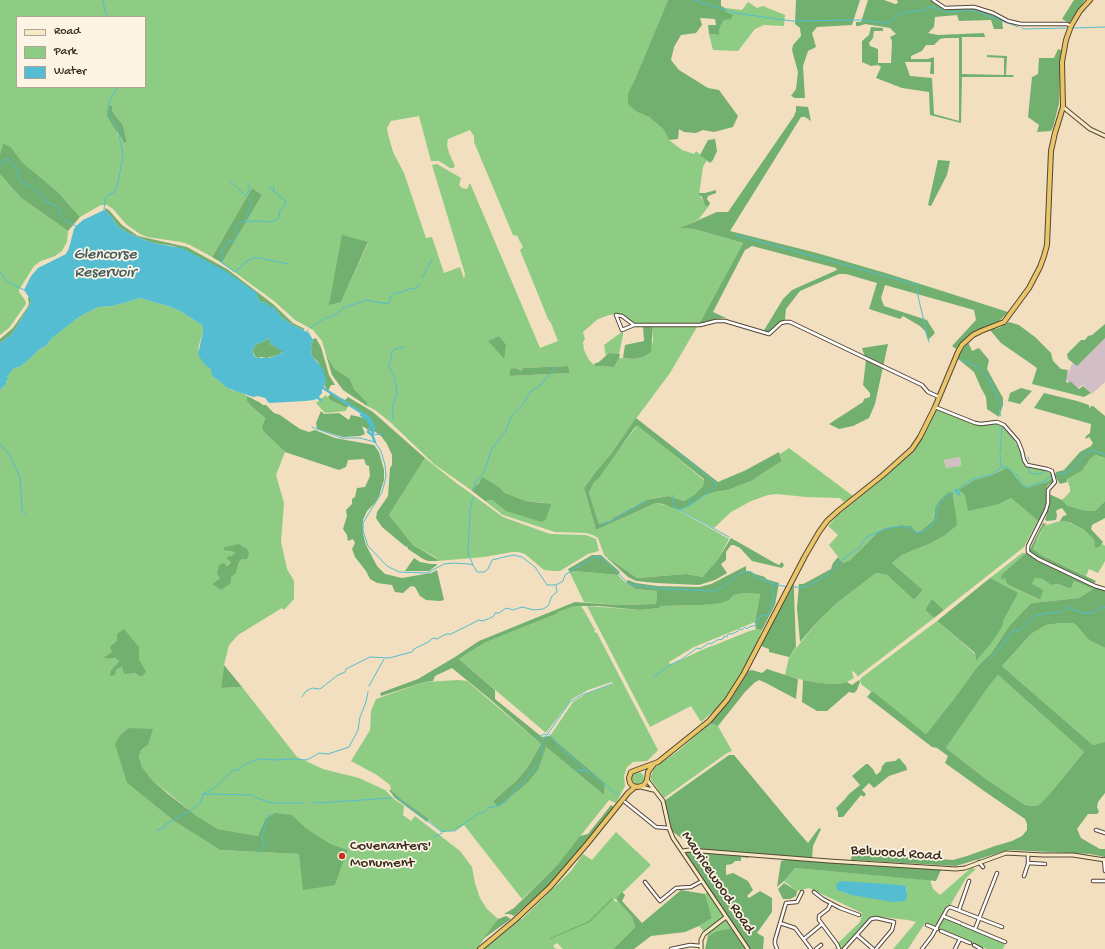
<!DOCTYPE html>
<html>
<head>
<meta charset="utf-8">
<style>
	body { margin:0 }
	#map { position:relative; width:1105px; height:949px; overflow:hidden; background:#f2dfc0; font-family:"Gochi Hand",sans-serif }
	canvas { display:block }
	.legend { position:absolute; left:16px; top:16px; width:130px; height:72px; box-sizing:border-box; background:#fcf5e5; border:1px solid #afa495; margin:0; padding:5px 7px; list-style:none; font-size:12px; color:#3b2a1e }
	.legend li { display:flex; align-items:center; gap:8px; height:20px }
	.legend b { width:20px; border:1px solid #afa495 }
</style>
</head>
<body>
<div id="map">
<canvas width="1105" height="949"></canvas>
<ul class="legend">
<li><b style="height:5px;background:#f6e9c3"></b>Road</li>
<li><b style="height:11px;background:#8dcc82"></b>Park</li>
<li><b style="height:11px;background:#54bdd1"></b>Water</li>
</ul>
</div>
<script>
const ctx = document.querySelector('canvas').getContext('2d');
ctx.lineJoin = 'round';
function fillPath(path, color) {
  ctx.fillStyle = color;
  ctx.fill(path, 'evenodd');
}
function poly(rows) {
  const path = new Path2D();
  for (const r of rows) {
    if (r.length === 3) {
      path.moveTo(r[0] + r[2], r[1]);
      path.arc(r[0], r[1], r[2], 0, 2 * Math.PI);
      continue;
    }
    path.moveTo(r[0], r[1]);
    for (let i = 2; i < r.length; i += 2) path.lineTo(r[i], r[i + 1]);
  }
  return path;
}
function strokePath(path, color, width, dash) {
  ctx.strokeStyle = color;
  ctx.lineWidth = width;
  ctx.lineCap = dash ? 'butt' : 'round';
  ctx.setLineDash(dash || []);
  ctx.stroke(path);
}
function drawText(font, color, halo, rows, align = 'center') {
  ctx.font = font + ' "Gochi Hand",sans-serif';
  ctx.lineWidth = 3.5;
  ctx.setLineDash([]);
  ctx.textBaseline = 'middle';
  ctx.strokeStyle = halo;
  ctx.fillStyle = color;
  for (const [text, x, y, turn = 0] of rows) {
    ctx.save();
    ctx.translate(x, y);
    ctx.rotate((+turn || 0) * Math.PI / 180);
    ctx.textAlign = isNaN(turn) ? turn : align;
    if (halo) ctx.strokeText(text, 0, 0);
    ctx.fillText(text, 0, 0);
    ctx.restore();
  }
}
const industrial = poly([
	[1105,333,1105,382,1092,394,1083,385,1078,388,1068,382,1066,378,1072,364],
	[960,457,961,466,946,468,944,460]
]);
const green = poly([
	[0,0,668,0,635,79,628,93,637,112,649,117,663,129,669,140,682,150,694,154,696,151,707,160,703,167,699,195,708,207,699,219,681,228,694,229,743,243,699,324,669,323,636,324,620,314,609,315,598,319,583,332,585,339,583,342,584,350,589,360,595,366,614,367,619,358,633,359,643,357,653,342,653,326,670,325,697,327,670,373,638,416,611,454,597,470,584,488,596,530,656,503,673,507,729,539,718,559,704,577,686,574,637,578,604,555,598,538,593,535,586,533,555,532,503,515,485,501,492,500,506,511,546,503,526,501,505,493,499,487,480,482,471,490,434,464,390,422,375,410,367,406,367,402,354,389,350,379,335,369,326,355,322,341,313,330,295,320,274,301,222,263,262,195,252,188,212,257,190,245,181,242,147,237,140,234,127,225,113,209,107,205,101,205,80,217,58,192,22,162,11,147,0,155],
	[17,17,145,17,145,87,17,87],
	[109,105,112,106,113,113,123,125,127,142,124,143,118,135],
	[419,116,431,161,439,161,450,168,453,168,455,166,449,153,447,145,448,139,470,130,474,136,474,142,513,235,517,236,523,247,520,250,548,319,551,323,558,341,540,348,470,183,467,189,462,188,459,185,461,178,437,164,432,165,465,274,464,279,460,267,444,273,432,237,426,238,404,173,393,152,388,134,387,128,391,121],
	[342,236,368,243,341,302],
	[499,336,504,359,489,341],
	[568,366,570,373,510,376,516,368,521,371,523,368],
	[748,2,757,8,763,6,785,15,784,26,764,25,755,29,738,51,713,50,709,34,719,35,720,27,724,20,725,8,742,10],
	[0,174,21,198,68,231,67,242,62,251,55,256,41,261,34,266,19,290,19,292,25,300,26,304,9,328,0,335],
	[141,298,153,302,168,306,180,311,202,325,203,330,198,349,208,366,211,369,214,378,217,379,227,388,234,391,239,391,247,396,247,401,250,405,265,418,262,427,263,431,285,452,276,475,284,503,281,542,287,569,294,581,294,599,284,610,282,608,238,635,229,645,224,665,221,688,242,687,297,757,323,769,359,778,385,790,394,799,404,806,403,815,411,821,415,816,460,851,472,867,475,883,480,898,487,909,498,919,477,949,0,949,0,390,6,384,7,377,14,368,20,367,27,361,41,348,46,346,52,338,79,317,98,307,113,306],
	[232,551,242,559,239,562,236,573,230,577,212,584,220,578,226,566,231,562,231,556,235,553],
	[117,641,139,647,139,659,141,677,122,667,116,670,111,670,119,661,115,658,108,659,105,657,112,652],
	[128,728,139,729,148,745,141,750,139,757,142,767,152,780,197,816,218,829,258,836,292,815,306,828,331,844,348,850,335,885,299,854,220,850,174,821,127,783,121,734],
	[623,331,623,335,619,354,609,353,606,356,604,345],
	[326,395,330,400,347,408,346,411,325,413,316,403],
	[937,409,980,425,997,422,1012,436,1020,450,1026,465,1030,467,1045,470,1051,473,1053,477,1047,482,1027,489,1022,485,1013,473,1002,470,989,476,974,480,958,490,965,495,999,504,1011,498,1038,521,1024,547,944,610,933,600,925,610,934,618,857,677,857,675,853,671,852,672,854,678,847,682,838,684,820,683,803,680,785,675,789,657,818,621,837,603,876,573,887,575,914,600,923,590,892,563,902,555,929,544,944,536,955,506,953,493,934,513,933,521,922,530,917,532,911,526,901,525,885,528,876,533,876,534,850,560,843,563,829,545,838,535,828,526,838,515,880,481,914,449,922,438,936,410],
	[960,457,961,466,946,468,944,460],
	[639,426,704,480,703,486,694,495,684,501,669,496,646,500,613,518,611,520,599,524,589,493,594,482,636,427],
	[789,448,853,496,844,502,840,498,806,497,777,494,768,495,751,501,731,512,714,528,680,510,689,506,701,497,714,492,728,490,751,481,782,461,780,454],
	[1096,455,1105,458,1105,501,1095,511,1081,511,1068,506,1062,500,1070,492,1070,488,1067,479,1082,471,1090,459],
	[425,458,455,482,503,517,550,534,586,535,596,539,599,551,588,554,560,571,555,571,544,570,525,554,519,552,512,552,484,557,437,561,437,558,413,545,389,515],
	[1060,521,1068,522,1083,529,1093,539,1095,543,1094,546,1102,544,1105,546,1105,561,1098,573,1089,569,1086,576,1043,556,1033,549,1044,526],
	[1022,553,1026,553,1002,574,1005,577,1007,584,1039,600,1032,584,1035,578,1042,579,1051,585,1058,584,1071,589,1074,581,1093,589,1079,598,1031,603,1010,625,992,652,977,667,953,700,926,734,861,684,860,680,861,678,937,621,975,654,976,660,1002,627,1004,619,999,584,990,578],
	[574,571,618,575,626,583,636,589,657,591,656,604,618,605,584,602,570,573],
	[745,593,760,594,755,622,694,647,669,662,670,665,706,648,715,645,747,632,756,629,762,630,754,650,731,691,715,710,701,722,691,706,650,727,587,606,640,610,659,608,661,606,702,605,729,600,734,595],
	[574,606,581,606,585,612,595,630,594,632,597,633,658,750,647,761,633,762,627,767,624,776,625,786,616,803,609,800,558,864,522,899,464,825,457,830,442,832,428,820,429,819,401,799,391,790,390,785,377,775,351,761,370,730,371,711,376,699,424,682,459,680,467,681,541,744,527,768,517,780,493,801,498,806,546,747,604,795,605,783,550,736,573,702,586,694,613,684,612,682,588,690,572,699,546,733,459,659,484,643,556,614,557,612],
	[1061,623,1073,623,1076,625,1089,640,1105,648,1105,742,1102,743,1093,745,1002,666,1031,634,1046,625],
	[998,675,1084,752,1052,791,1040,804,1035,806,1025,805,986,779,946,748,989,686],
	[710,723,718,726,732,751,727,753,664,798,651,780,651,776,654,768,678,751],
	[638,778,6],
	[616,832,651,865,616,899,613,899,616,902,618,901,632,917,635,927,613,949,563,949,557,943,553,946,556,949,483,949,520,919,522,919,571,871,583,854,592,860],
	[795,868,930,880,933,889,940,895,971,868,976,869,966,878,951,904,947,907,941,917,1005,944,1003,949,987,949,925,923,908,949,893,949,916,922,908,920,873,916,844,949,835,949,837,947,837,944,860,922,862,913,809,888,797,891,784,881],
	[902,885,906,886,907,890,851,895,837,890],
	[708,891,731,928,717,931,708,936,699,926,712,918,705,894]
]);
const forest = poly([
	[668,0,721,0,721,6,725,8,726,12,733,15,731,19,724,20,720,27,719,35,709,34,708,25,716,25,715,19,700,18,702,25,696,33,681,35,674,47,671,60,679,70,708,88,719,90,738,116,733,127,714,132,703,130,696,133,684,132,679,129,678,139,669,140,663,129,649,117,637,112,628,104,628,93,635,79],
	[796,0,860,0,852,25,817,27,812,33,816,47,808,51,803,66,805,98,795,98,791,96,796,89,798,72,792,50,793,45,801,36,800,28,795,24],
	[868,0,884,0,895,4,898,3,897,0,930,0,946,10,973,8,1002,19,1003,29,994,29,991,20,959,21,957,15,935,17,934,27,928,33,938,35,984,33,985,37,962,37,962,74,1004,75,1004,58,987,57,987,55,1007,56,1006,75,1014,75,1013,77,962,77,961,123,930,115,929,92,902,88,876,78,881,67,878,65,871,66,862,62,862,41,869,35,871,27,883,28,883,31,874,31,873,38,869,43,870,46,878,49,878,63,891,63,892,41,890,37,896,34,890,28,865,24,859,26,856,26,856,22,861,22],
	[945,38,959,38,959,121,934,114,932,78,910,76,905,62,931,62,930,74,934,74,934,57,928,59,911,59,911,56,922,51,926,45,934,45,940,39],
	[1074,0,1085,0,1069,23,1062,19],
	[1058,49,1061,50,1059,104,1053,127,1051,131,1037,132,1039,125,1028,117,1032,77,1038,74,1039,58,1054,58],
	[109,105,112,106,113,113,123,125,127,142,124,143,107,116,107,111],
	[796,106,808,107,811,121,805,117,801,117,730,231,817,253,889,274,1008,312,999,321,977,330,956,349,952,346,976,320,974,310,885,285,881,298,884,306,927,320,935,333,928,340,925,331,920,326,903,316,900,319,869,309,877,283,846,274,839,274,800,291,786,309,785,320,769,333,763,332,783,299,792,290,837,270,836,268,752,246,745,250,713,312,726,318,716,319,699,324,743,243,694,229,680,228,717,212,728,212,794,116,796,111],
	[715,139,717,151,713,160,710,163,700,155,708,140],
	[3,144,11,147,22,162,58,192,80,217,68,231,21,198,0,174,0,155],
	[938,160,950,161,947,175,931,206,928,205],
	[252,188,262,195,222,263,212,257],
	[716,190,716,193,708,196,707,199,710,203,708,207,705,205,702,197,699,195,699,193,705,193],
	[105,208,109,210,122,225,138,236,187,247,227,269,273,304,293,323,305,329,303,330,291,324,281,317,273,307,272,308,270,308,266,303,261,302,258,299,256,293,232,276,174,246,153,243,140,238,128,233,118,226,109,214,105,211],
	[342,235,368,242,341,302,329,305],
	[29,296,31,300,30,305,12,334,0,343,0,339,13,328,27,308,29,304,28,298],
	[1009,322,1019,325,1035,337,1051,353,1053,361,1061,369,1068,370,1066,382,1068,383,1070,381,1079,389,1083,386,1091,393,1084,397,1032,384,1037,368,1001,343,990,330,999,328],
	[1105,324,1105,338,1077,366,1068,359,1067,354,1081,340,1085,340,1088,336,1092,335],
	[643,326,653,326,651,352,643,357,633,359,623,358,625,345,644,341],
	[499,336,506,345,504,359,488,341],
	[268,338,270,341,270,344,284,350,283,352,278,355,267,358,261,357,258,358,255,356,252,350,257,344,265,341],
	[316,338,321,347,329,375,335,385,331,385,328,391,324,385,326,382,318,362,312,356,311,348,313,339],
	[968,342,972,351,979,348,989,360,987,369,1003,398,1003,405,999,417,987,409,986,397,981,388,974,372,957,358],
	[888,344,875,404,869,418,853,426,839,429,829,424,863,402,864,399,870,397,870,393,863,385,866,360,862,348],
	[609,353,620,354,619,358,614,367,595,366,594,364,599,362],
	[326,355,335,369,350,379,354,389,367,402,367,406,343,390,332,375],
	[568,366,570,373,510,376,510,369,516,368,521,371,523,368],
	[1021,388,1032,391,1020,404,1008,401,1010,393],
	[331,393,345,400,348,397,373,412,425,458,389,515,413,545,437,559,437,561,428,561,423,559,408,549,407,546,406,547,382,527,376,518,377,512,388,496,390,468,392,465,392,455,387,444,381,436,374,431,372,432,362,426,365,434,360,436,343,437,317,429,316,423,321,411,324,414,339,413,349,420,351,415,364,418,366,415,349,405,347,408,330,400,328,397],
	[1044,393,1077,401,1089,405,1089,407,1090,408,1091,406,1093,406,1105,416,1105,458,1096,455,1090,459,1082,471,1067,479,1067,482,1060,484,1055,476,1056,472,1064,470,1080,452,1091,446,1093,443,1089,437,1085,439,1086,436,1090,433,1091,424,1034,408],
	[247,396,259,402,263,405,266,405,274,413,280,415,300,429,309,432,315,430,335,438,374,445,379,452,384,470,384,480,379,496,375,503,367,511,363,520,363,534,366,545,377,566,385,574,402,578,431,573,437,570,444,600,440,601,426,600,420,596,415,587,411,586,403,593,395,592,392,585,377,583,370,579,366,571,355,557,352,549,355,543,353,539,348,541,347,535,343,529,347,516,346,510,352,504,352,499,355,497,357,488,365,487,370,476,369,466,366,465,364,459,348,460,346,467,339,470,285,452,263,431,262,427,265,418,250,405,247,401],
	[636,418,718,482,746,470,779,452,782,461,751,481,728,490,714,492,701,497,689,506,679,510,663,504,656,503,596,530,584,488,597,470,611,454],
	[638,426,704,479,703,486,694,495,684,501,669,496,646,500,613,518,611,520,599,524,589,493,594,482,598,479,635,427],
	[1007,468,1013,473,1022,485,1027,488,1047,482,1053,477,1053,482,1048,485,1046,489,1047,503,1045,510,1038,521,1011,498,999,504,968,511,965,495,958,490,974,480,989,476],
	[482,477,499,487,505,493,526,501,551,504,546,519,542,522,506,511,492,500,485,501,471,490,480,482],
	[949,492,953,493,957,525,944,536,929,544,902,555,892,563,923,590,914,600,887,575,876,573,837,603,818,621,800,642,797,608,799,584,803,584,809,581,831,569,833,563,838,557,843,563,850,560,876,534,876,533,885,528,901,525,911,526,917,532,922,530,933,521,936,506,940,500],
	[1049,494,1062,500,1068,506,1085,511,1095,511,1105,501,1105,518,1092,525,1091,529,1103,542,1101,545,1097,548,1094,546,1095,543,1093,539,1083,529,1069,522,1060,521,1063,516,1067,515,1062,508,1057,510,1056,511,1057,515,1056,520,1047,521,1045,520,1049,506],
	[1043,523,1047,524,1044,526,1039,535,1033,549,1043,556,1096,581,1094,584,1039,558,1029,551],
	[731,538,773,562,779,565,782,562,784,565,782,568,752,561,740,548,734,545,731,545,726,552,726,560,721,564,727,573,715,580,699,585,656,583,636,581,628,577,604,555,637,578,686,574,703,577,718,559],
	[239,544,247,549,249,554,247,559,242,559,239,562,236,573,231,577,231,583,221,590,212,584,220,578,217,574,219,565,223,563,227,566,231,562,227,559,227,557,231,556,235,553,232,551,223,550,225,547],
	[1026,553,1037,560,1094,587,1105,591,1105,648,1089,640,1076,625,1073,623,1061,623,1046,625,1031,634,1002,666,1093,745,1105,742,1105,793,1098,802,1097,807,1099,812,1097,814,1088,814,1077,829,1081,838,1100,849,1105,849,1105,857,1090,854,1009,850,956,866,851,860,852,853,953,860,967,856,995,846,1012,841,1022,836,1027,830,1027,824,1025,819,984,791,945,763,948,756,937,748,932,747,867,697,872,691,926,734,953,700,977,667,992,652,1010,625,1031,603,1079,598,1093,589,1074,581,1071,589,1058,584,1051,585,1042,579,1035,578,1032,584,1043,590,1040,600,1007,584,1005,578,1001,580,1002,574],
	[998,675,1084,752,1052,791,1040,804,1035,806,1025,805,986,779,946,748,989,686],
	[592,555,601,555,620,572,618,575,574,571,570,573,568,569],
	[414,558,420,562,431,564,437,564,437,565,429,571,405,571],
	[746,566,746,571,750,571,755,574,765,577,766,579,779,583,775,605,762,630,756,629,755,622,760,594,745,593,734,595,729,600,721,603,702,605,661,606,659,608,640,610,598,606,574,606,558,612,556,614,484,643,459,659,495,690,495,699,542,737,550,736,605,783,604,795,546,747,538,770,527,783,498,807,493,801,517,780,527,768,541,744,491,700,452,668,435,676,433,681,424,682,381,696,380,693,418,679,455,657,479,641,575,602,618,605,656,604,657,591,636,589,626,583,628,580,636,583,657,586,699,587,711,584],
	[990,578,1018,593,1004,619,1002,627,992,642,976,661,975,653,937,621],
	[794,583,794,594,796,647,789,657,769,652,769,649,761,646],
	[932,599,944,610,934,618,925,610],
	[124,629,139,647,139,659,146,672,141,677,134,673,124,674,122,667,116,670,115,675,110,676,111,670,119,661,115,658,108,659,104,657,112,652,110,647,117,641,117,634],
	[224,665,242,687,221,688],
	[767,669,798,679,796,699,766,683,759,680,754,683,745,692,718,726,710,723,731,698,748,671,752,670,762,673],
	[803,680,820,683,838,684,847,682,852,685,859,680,860,682,857,690,854,693,849,692,827,711,817,711,802,702],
	[128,728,153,729,148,745,141,750,139,757,142,767,152,780,168,794,197,816,218,829,258,836,266,818,275,813,292,815,306,828,331,844,348,850,335,885,303,890,299,854,220,850,174,821,127,783,115,744,121,734],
	[729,755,734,755,793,826,808,843,819,828,821,829,813,846,812,858,688,848,688,841,682,836,682,839,672,831,664,801],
	[899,758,906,766,907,770,889,776,874,788,869,783,862,790,866,794,864,797,861,795,843,817,838,817,838,812,836,808,845,799,849,794,860,785,852,776,866,764,868,764,873,769,876,775,881,771,882,766,886,762,895,761],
	[389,790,391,790,401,799,429,819,427,822,395,798],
	[611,805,614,807,567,867,545,889,514,916,510,914,504,914,514,908,558,864,580,836,588,834],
	[686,852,751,856,748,858,741,857,741,861,735,861,732,864,726,865,726,875,733,873,748,881,753,890,747,896,749,898,760,891,772,898,772,912,757,933,764,937,763,949,749,949,686,853],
	[791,859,941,870,936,881,795,868,784,881,777,887,781,861],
	[784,883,797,891,796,896,790,899,783,899,778,889],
	[681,890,705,894,712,918,699,926,685,932,651,936,634,949,613,949,635,927,632,917,616,899,622,892,625,895,622,901,642,923],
	[612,898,613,899,590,922,550,939,550,938,589,921],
	[506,916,511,919,483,939,498,919],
	[731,928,745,949,705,949,708,936,717,931]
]);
const water = poly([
	[104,210,109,214,118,226,128,233,140,238,153,243,182,248,224,270,257,293,258,299,261,302,266,303,272,308,273,306,281,317,291,324,309,333,313,340,311,348,312,356,323,369,326,382,322,390,322,393,318,398,314,400,305,401,269,403,265,398,258,396,253,397,227,388,217,379,214,378,211,373,211,369,205,365,198,355,203,330,202,325,180,311,168,306,153,302,141,298,113,306,98,307,79,317,52,338,46,346,41,348,27,361,20,367,14,368,7,377,8,380,6,381,6,384,0,390,0,343,12,334,30,305,31,300,24,290,31,276,38,268,66,254,69,248,74,229,76,226,83,220],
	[268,338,270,341,270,344,278,348,279,351,283,350,283,352,281,354,280,353,278,355,269,358,258,358,254,356,252,350,257,344,265,341],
	[840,881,902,885,906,886,907,896,905,901,894,902,851,895,837,890,836,885]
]);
const stream = poly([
	[103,0,105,12,109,17],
	[693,0,735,13,792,21,859,20,889,23,900,14,914,11,921,11,928,7,933,7,947,12,973,10,1018,27],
	[1022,28,1025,29,1066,28],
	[1073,28,1105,27],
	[0,164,3,163,4,160,7,158,17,169,20,180,23,183,27,184,32,187,44,198,45,202,49,202,52,205,55,205,59,208,60,214,66,221,76,226],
	[229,180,246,196,250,188,249,186],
	[247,182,249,184],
	[274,186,273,191,286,201,285,206,280,210,279,218,272,222,257,221,240,222,236,227,237,234,234,241,229,241,221,251,223,255,222,263,235,272,243,265,245,262,253,258,260,258,288,264],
	[269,187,272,190],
	[104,210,105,199,108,195,114,193,118,183,123,155,118,129,108,113,109,102,116,89,116,87],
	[245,221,250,207,251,202,249,199],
	[736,235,918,285,917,292,929,342],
	[0,272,8,282,24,290],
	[422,278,432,259],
	[310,328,325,318,328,318,337,314,343,308,366,300,388,304,392,295,394,293,400,293,409,289,416,288,419,284],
	[307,332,308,330],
	[959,359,978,367,988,378,1002,406,999,410,1001,416],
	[393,420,393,404,397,393,396,384,394,380,395,378,388,365,390,363,392,352,395,349,404,347],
	[312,427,342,438,360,438,375,442,381,451,385,465,386,476,384,485,382,492,363,523,363,531,368,546,387,566,399,572,427,573,444,564,453,563,469,564,473,565,477,572,484,572,488,569,492,560,513,555,522,557,535,567,547,585,556,585,563,581,565,575,596,556,604,559,629,584,638,586,668,589,715,591,723,587,730,581,743,572,751,572,756,577,778,585,787,587],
	[372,435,383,434],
	[0,443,3,448,9,454,20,477,22,511,27,516],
	[675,450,717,484,713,489,689,506,680,510],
	[1000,454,1002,426],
	[1000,456,1001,466,1003,466],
	[1028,457,1029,460],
	[1028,468,1029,472,1035,474,1041,474,1044,470],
	[474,491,475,483,484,473,490,454,494,446,505,432,512,415,525,402,528,395,532,390,540,386,555,367],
	[673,495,674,504,676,508,729,537],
	[689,505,690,498],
	[602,524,611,521,646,501],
	[473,565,468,553,470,511,473,497],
	[790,587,806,587,828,575,840,561,859,548,867,537,885,529,901,526,910,528,917,533,923,532,933,525,936,517,938,504,945,497,973,479,990,475,1003,467,1008,468,1018,476,1021,483,1027,487,1046,481,1048,477,1059,474,1066,473,1074,467,1085,453,1093,450,1105,455],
	[990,659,997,652,1013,630,1019,631,1031,619,1037,615,1041,615,1045,613,1056,613,1062,611,1066,607,1083,613,1093,613,1101,608,1105,607],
	[653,678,668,666,682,659,697,648,700,649,709,643,711,644,717,640,723,639,724,636,727,637,728,634,732,634,738,631,739,629,742,630,745,627,747,629,749,627,757,625,758,619,763,615,767,616,771,609,774,595,772,592,773,583],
	[369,686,384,659],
	[302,697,306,691,312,688,320,689,338,675,345,672,346,669,370,657,389,658,412,652,414,649,428,642,433,638,437,639,446,634,451,634,479,620,482,621,488,619,494,616,495,613,499,613,506,608,513,610,522,607,534,610,543,609,548,606,552,596,557,592,556,586],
	[549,734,566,753,574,758,575,761,618,795],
	[538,737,545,734,546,735],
	[542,742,570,702,582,695,612,684],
	[541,744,543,752,542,755],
	[575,770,588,771],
	[203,794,214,788,233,770,238,770,244,765,259,759,273,760,291,759,307,760,319,753,328,754,349,747,358,730,360,717,366,702,368,692],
	[394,797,396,797,442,832,446,831,455,831,456,829,479,813,483,813,489,807,494,807,506,802,518,786,523,784,531,772,534,770,534,767,539,762],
	[313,802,320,803,390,798],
	[157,830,164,828,166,824,191,810,201,802,203,794,252,795,259,799,272,803,303,803],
	[434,837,442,833],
	[259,853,263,846,262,836,270,814]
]);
const canal = poly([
	[323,388,368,417,373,424,374,430,372,435,375,442],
	[318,398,321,400],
	[361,415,367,419,371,425,368,432,372,435],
	[956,490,959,494]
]);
const street = poly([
	[933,0,945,8,974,7,993,13,1008,21,1021,24,1067,24,1071,26],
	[634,325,622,316,616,315,622,330,634,325,700,325,716,321,725,321,769,334,781,323,785,322,790,322,922,385,928,392,939,397],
	[935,407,975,423,981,424,997,422,1004,425,1018,441,1022,451,1024,460,1027,465,1047,469,1052,471,1055,482,1048,490,1048,503,1046,510,1028,546,1028,552,1038,559,1095,586,1105,589],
	[625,802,656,827,669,828],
	[1096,830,1105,833],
	[1104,859,1105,871],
	[979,862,983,867],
	[1028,863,1045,864],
	[1024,876,1028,864,1028,855],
	[1093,881,1105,881],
	[645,882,660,901,676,888,691,887,702,881],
	[814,892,823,899,840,908,859,915],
	[831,903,828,909,819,916,819,920,837,944,839,949],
	[959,910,969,881],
	[943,916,960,923],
	[780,923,795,928,811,949],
	[962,924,1005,942],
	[927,925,937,929],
	[975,929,997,873],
	[941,931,970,943],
	[857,935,873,949],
	[804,939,822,924],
	[974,945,981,949],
	[671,949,690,945,701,946],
	[777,949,775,944,775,940,786,903,797,902,802,892],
	[816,949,821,945],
	[844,949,871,919,876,918,894,922,892,930,876,949],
	[922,949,932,936,947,909,950,907,1002,927],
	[955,949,960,939]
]);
const secondary = poly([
	[1063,107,1090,129,1105,136],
	[647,780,663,801,669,828,673,838,748,949],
	[641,787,653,790],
	[683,851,689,850,829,861,956,869,965,868,1006,853,1043,855,1073,855,1105,860],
	[701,949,701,940,704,934,726,917]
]);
const highway = poly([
	[654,764,648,772,647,780,644,785,638,787,633,786,630,783,629,778,631,772,658,762,709,721,727,700,744,673,805,556,819,532,827,521,838,511,883,475,912,449,920,437,935,407,958,352,962,345,973,335,981,331,1004,322,1029,288,1040,267,1044,256,1047,245,1051,151,1055,133,1063,107,1062,62,1066,40,1071,26,1080,11,1090,0],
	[480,949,515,920,550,887,587,844,628,793,635,787]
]);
const markers = [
	[342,856,4,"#c8321e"]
];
const poiNames = [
	["Covenanters'",350,847],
	["Monument",350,864]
];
const streetNames = [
	["Belwood Road",896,854,4],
	["Mauricewood Road",717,883,56]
];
const waterNames = [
	["Glencorse",105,256],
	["Reservoir",105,274]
];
fillPath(industrial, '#d2bec5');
fillPath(green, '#8dcc82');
fillPath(forest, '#72b070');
fillPath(water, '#54bdd1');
strokePath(stream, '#54bdd1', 1);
strokePath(canal, '#54bdd1', 2.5);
strokePath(street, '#564536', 4.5);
strokePath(secondary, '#564536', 5);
strokePath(highway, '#564536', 6);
strokePath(street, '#fff', 2.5);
strokePath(secondary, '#f6e9c3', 3);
strokePath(highway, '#e9c769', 4);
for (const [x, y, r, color] of markers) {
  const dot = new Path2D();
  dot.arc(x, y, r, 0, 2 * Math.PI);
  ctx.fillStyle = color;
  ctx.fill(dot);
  strokePath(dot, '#fcf5e5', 1.5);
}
drawText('15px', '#3b2a1e', '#fcf5e5', poiNames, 'left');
drawText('15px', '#3b2a1e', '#fcf5e5', streetNames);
drawText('italic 16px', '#445d5d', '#fcf5e5', waterNames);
</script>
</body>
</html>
